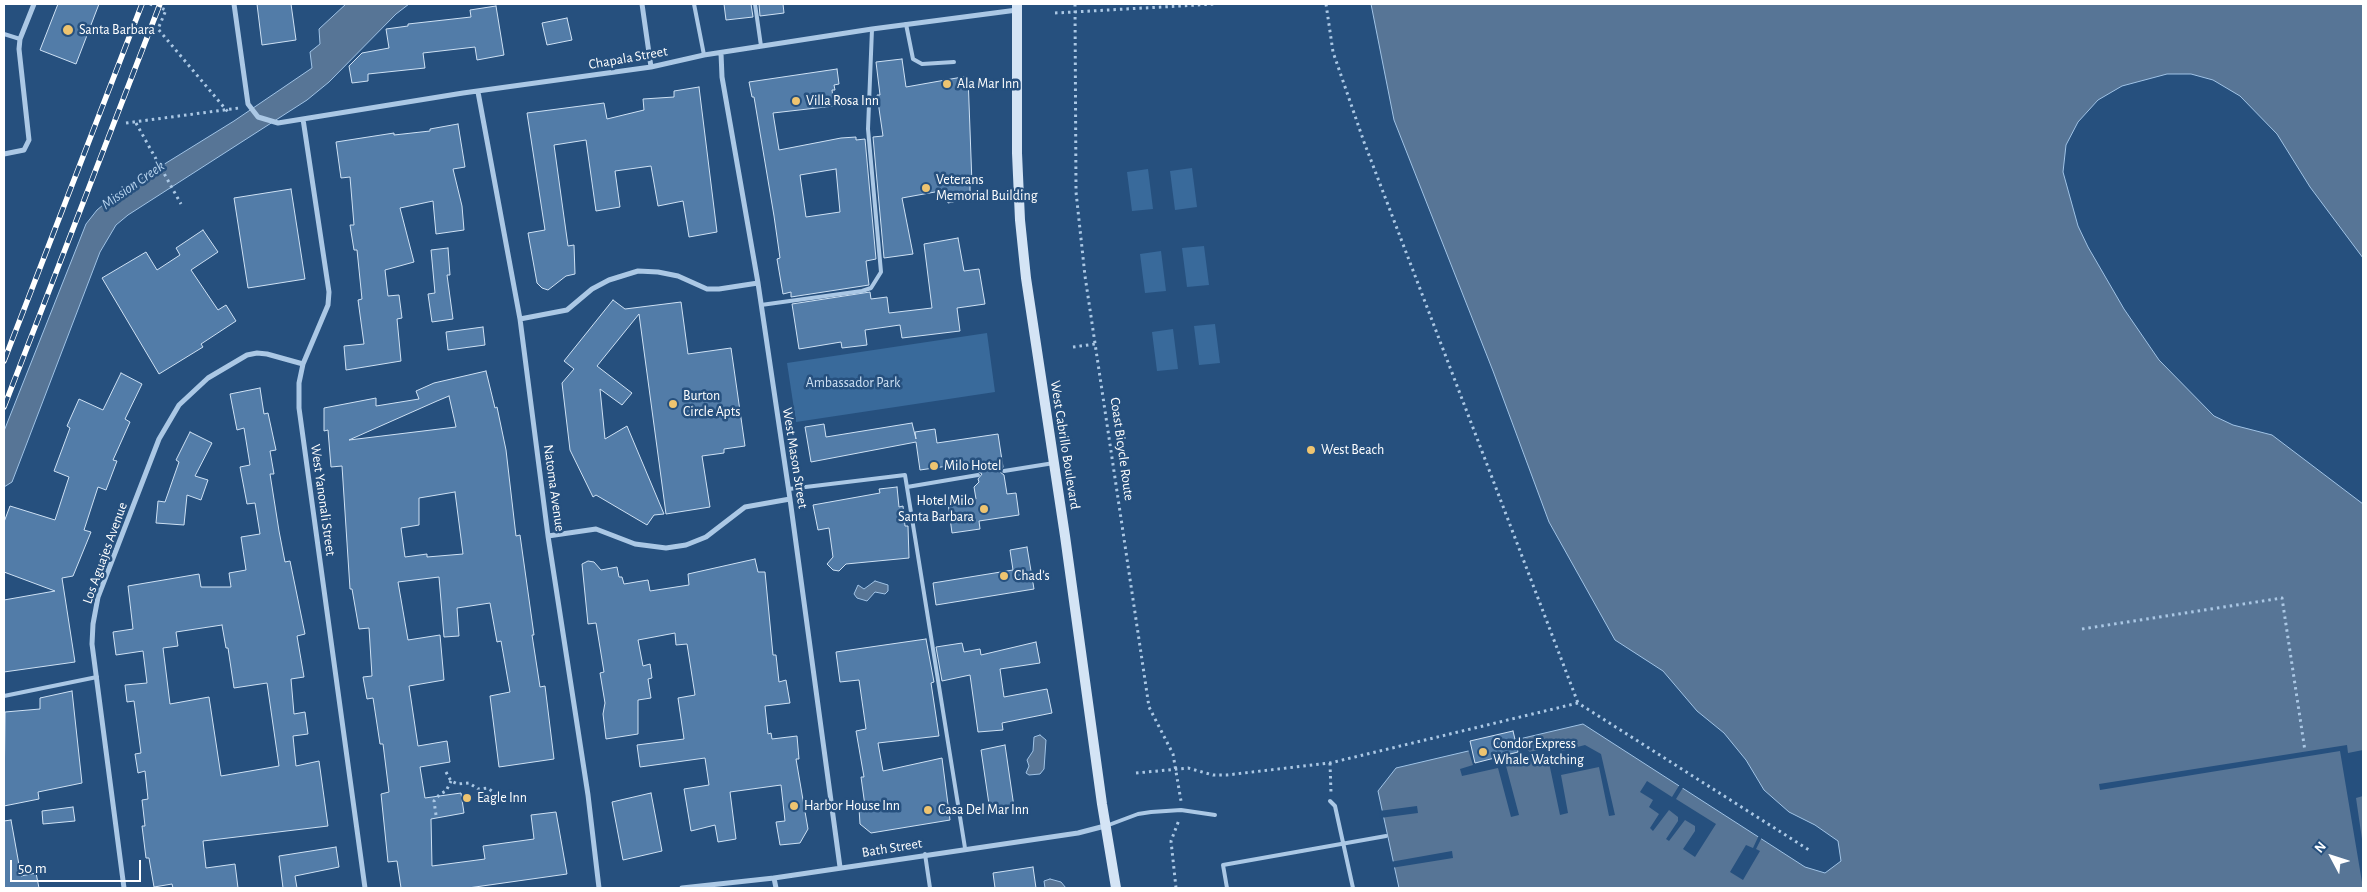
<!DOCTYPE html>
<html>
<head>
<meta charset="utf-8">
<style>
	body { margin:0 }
	#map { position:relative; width:2367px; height:892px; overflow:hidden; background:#26507e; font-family:"Alegreya Sans",sans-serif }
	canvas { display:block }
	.frame { position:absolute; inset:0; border:5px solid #fff; pointer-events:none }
	.north { position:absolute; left:2307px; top:832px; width:50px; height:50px; -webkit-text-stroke:4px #26507e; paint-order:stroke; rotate:310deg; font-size:14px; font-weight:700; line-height:20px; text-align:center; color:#fff }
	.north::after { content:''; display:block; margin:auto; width:18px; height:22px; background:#fff; clip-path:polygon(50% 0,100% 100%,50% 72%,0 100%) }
	.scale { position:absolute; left:10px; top:860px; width:131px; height:22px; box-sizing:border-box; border:2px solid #fff; border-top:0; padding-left:6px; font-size:15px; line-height:18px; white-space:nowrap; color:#fff; -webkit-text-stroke:4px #26507e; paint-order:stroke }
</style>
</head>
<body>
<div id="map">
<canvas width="2367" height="892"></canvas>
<div class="frame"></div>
<div class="north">N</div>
<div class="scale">50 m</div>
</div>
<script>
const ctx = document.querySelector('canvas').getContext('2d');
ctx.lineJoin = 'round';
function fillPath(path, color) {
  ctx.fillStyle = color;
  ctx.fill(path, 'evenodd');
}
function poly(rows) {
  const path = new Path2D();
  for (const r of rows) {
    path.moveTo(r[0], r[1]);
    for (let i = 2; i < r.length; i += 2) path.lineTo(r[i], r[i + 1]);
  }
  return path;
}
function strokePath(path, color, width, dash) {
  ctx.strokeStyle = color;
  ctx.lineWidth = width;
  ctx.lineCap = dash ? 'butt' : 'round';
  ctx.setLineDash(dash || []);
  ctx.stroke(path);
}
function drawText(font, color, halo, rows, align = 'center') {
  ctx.font = font + ' "Alegreya Sans",sans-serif';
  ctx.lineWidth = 5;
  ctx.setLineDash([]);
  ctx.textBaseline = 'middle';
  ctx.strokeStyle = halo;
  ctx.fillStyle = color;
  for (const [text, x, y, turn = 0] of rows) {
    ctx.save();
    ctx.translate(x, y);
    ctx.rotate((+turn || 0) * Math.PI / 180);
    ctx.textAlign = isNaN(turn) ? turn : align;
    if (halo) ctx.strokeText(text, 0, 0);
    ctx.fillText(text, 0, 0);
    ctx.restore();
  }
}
const green = poly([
	[1192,168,1197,207,1175,210,1170,171],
	[1148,169,1153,209,1132,211,1127,172],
	[1204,246,1209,285,1187,287,1182,248],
	[1161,251,1166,291,1145,293,1140,254],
	[1215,324,1220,363,1199,365,1194,326],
	[1173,329,1178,369,1157,371,1152,332],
	[987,333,995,392,796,422,787,363]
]);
const water = poly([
	[346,4,409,4,396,14,329,82,307,100,128,215,116,225,100,252,12,482,4,487,4,431,86,224,97,210,116,194,234,121,312,68,310,52,320,44,319,29,346,4],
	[1371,4,2363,4,2363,258,2310,187,2277,134,2240,96,2213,80,2191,74,2167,74,2122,86,2098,100,2078,122,2066,145,2063,172,2078,226,2088,247,2124,309,2159,360,2214,416,2233,425,2272,435,2363,504,2363,888,1399,888,1378,791,1396,768,1583,724,1805,867,1825,873,1841,861,1838,841,1815,825,1789,812,1764,790,1746,760,1724,733,1697,711,1663,671,1615,640,1549,522,1493,371,1394,120,1371,4],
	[875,581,888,585,888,591,885,594,875,592,867,601,857,598,854,594,858,585,864,589,875,581],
	[1040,735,1046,740,1044,769,1040,774,1029,775,1026,773,1029,766,1027,760,1033,751,1034,737,1040,735],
	[1050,879,1061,882,1066,888,1045,888,1044,881,1050,879]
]);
const pier = poly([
	[1522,736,1525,748,1530,752,1560,745,1562,751,1585,745,1601,754,1615,815,1609,816,1599,767,1561,775,1568,813,1560,815,1548,758,1506,766,1519,815,1511,817,1498,768,1462,776,1460,769,1473,765,1468,749],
	[2347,745,2348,753,2363,750,2363,796,2356,798,2363,846,2363,888,2340,751,2100,790,2099,784],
	[1647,781,1672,797,1680,784,1684,786,1676,799,1716,824,1695,857,1683,849,1695,831,1695,826,1685,820,1669,841,1666,839,1678,821,1678,817,1669,810,1653,831,1650,828,1659,814,1649,807,1653,800,1640,792],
	[1417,806,1418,813,1380,818,1379,811],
	[1759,835,1762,837,1756,849,1760,851,1743,880,1730,872,1746,845,1753,848],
	[1452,851,1453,858,1391,868,1390,862]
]);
const building = poly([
	[58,4,99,4,76,64,40,50,58,4],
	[257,4,291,4,296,40,262,45,257,4],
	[724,4,751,4,753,17,726,20,724,4],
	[759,4,783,4,784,13,760,16,759,4],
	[496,6,504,55,477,60,475,47,423,53,425,68,368,74,368,81,352,83,349,66,362,53,389,48,386,29,408,26,408,24,471,17,470,10,496,6],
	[567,18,572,40,547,45,542,23,567,18],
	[902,59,906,87,968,76,972,184,970,185,970,198,948,203,946,190,902,198,913,254,884,258,873,137,883,136,877,95,880,95,876,62,902,59],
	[837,69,839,84,834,85,835,90,832,90,834,106,773,113,779,150,841,138,856,137,856,140,865,139,876,259,866,261,869,285,791,297,791,292,783,294,777,259,780,258,774,216,754,97,752,97,749,82,837,69],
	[836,169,840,212,806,217,800,175,836,169],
	[699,87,717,232,689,237,683,201,658,206,651,166,615,171,620,207,596,211,586,140,554,145,568,246,574,245,575,274,566,276,548,290,542,288,537,283,528,233,545,230,527,113,604,103,607,119,644,110,643,99,674,97,674,91,699,87],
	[458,124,465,167,453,169,462,206,464,230,436,234,433,201,400,208,414,262,385,270,388,296,399,295,402,318,397,319,401,361,346,370,344,346,364,344,358,300,362,299,357,250,354,250,350,225,354,225,350,177,341,178,336,142,394,133,394,135,430,131,430,129,458,124],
	[291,189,305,279,248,288,234,198,291,189],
	[203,230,218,252,191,270,218,310,226,305,236,321,201,344,203,347,159,374,102,278,146,252,157,270,180,255,176,248,203,230],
	[958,238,964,271,979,269,985,304,957,308,960,331,902,338,900,325,865,330,867,345,842,348,841,342,799,349,792,304,870,292,871,299,887,297,889,313,932,308,924,244,958,238],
	[448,248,450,275,447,275,453,319,432,322,428,294,435,293,431,250,448,248],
	[613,300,625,309,681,302,688,354,731,348,745,446,724,449,724,453,702,456,710,507,666,514,639,314,597,366,632,393,622,405,600,389,605,439,627,426,664,514,654,515,647,525,596,495,593,497,570,450,562,383,574,369,564,361,613,300],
	[483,327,485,345,448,350,446,332,483,327],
	[486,371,495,408,497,407,506,450,516,536,520,535,534,635,532,635,540,687,545,686,554,759,499,767,490,696,510,692,501,641,497,642,490,603,457,608,459,636,444,637,439,577,398,582,408,640,440,635,444,680,409,686,418,746,447,741,450,762,420,767,425,798,461,793,464,813,431,819,432,866,485,859,483,846,534,839,531,815,556,812,567,874,468,888,401,888,397,861,388,862,381,794,389,792,383,744,380,744,373,698,367,699,363,677,372,676,369,628,359,629,352,589,350,589,342,466,331,467,328,430,324,431,324,408,376,398,376,406,419,399,416,391,434,383,486,371],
	[449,396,456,427,349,440,437,401,449,396],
	[455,492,463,554,427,557,427,554,405,557,401,528,419,525,419,498,455,492],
	[121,373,142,384,125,419,130,422,113,460,117,461,106,490,98,487,84,530,91,532,73,576,62,578,75,662,4,672,4,600,55,591,4,572,4,522,10,506,55,520,69,477,54,471,70,428,67,426,79,399,103,410,121,373],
	[260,388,264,414,268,413,276,450,270,451,274,474,270,474,279,531,285,562,290,561,305,634,297,636,304,677,291,679,294,714,305,712,308,734,293,736,296,766,319,761,328,826,203,841,206,868,235,864,238,888,173,888,172,884,154,887,149,858,146,858,142,826,145,826,142,800,148,799,145,771,138,773,135,754,141,753,134,701,127,702,125,685,147,683,143,651,116,655,113,632,133,629,128,586,199,574,201,587,231,587,229,573,246,570,241,537,260,534,255,503,247,504,240,467,250,465,244,428,237,430,230,394,260,388],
	[222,625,226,648,228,648,234,688,267,683,279,766,221,776,209,697,170,704,163,648,178,646,176,632,222,625],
	[912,423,916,439,915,432,935,429,937,443,998,434,1003,467,1000,472,1004,475,1007,494,1016,493,1019,515,979,521,980,529,952,533,948,503,976,499,974,487,979,482,978,479,982,474,977,471,976,462,920,470,916,442,811,462,805,427,824,424,826,437,912,423],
	[190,432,212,443,195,476,208,480,201,500,187,495,184,525,156,523,158,501,165,502,179,462,176,460,190,432],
	[897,487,899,507,903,506,905,526,908,526,909,558,846,564,839,571,833,570,827,564,833,557,829,528,818,530,813,505,880,493,879,489,897,487],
	[1027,547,1034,589,936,605,933,583,1013,570,1010,550,1027,547],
	[755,559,758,572,765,572,773,655,776,655,779,682,786,680,790,703,765,706,768,734,771,733,772,739,797,736,799,759,796,759,808,829,800,843,780,845,776,822,785,821,781,785,730,792,736,839,718,842,715,825,691,831,684,789,709,785,705,758,640,767,637,745,684,739,678,698,695,695,687,644,676,645,675,633,638,640,643,666,650,664,652,678,648,679,651,698,638,700,638,734,606,739,603,714,605,703,600,673,604,672,596,623,588,624,582,564,588,561,594,562,601,570,617,567,619,577,622,577,624,584,648,580,650,591,689,585,688,574,755,559],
	[926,639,934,682,931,683,939,736,878,743,883,771,942,758,950,820,871,833,860,824,859,808,865,806,861,777,864,777,856,731,866,729,859,680,840,682,836,652,926,639],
	[1036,642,1040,663,1000,669,1004,697,1047,689,1052,713,1002,723,1003,730,978,732,970,675,942,681,936,647,962,643,964,652,980,649,981,655,1036,642],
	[72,691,82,783,38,792,39,799,4,806,5,712,40,709,40,698,72,691],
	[1513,731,1518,752,1475,763,1470,741,1513,731],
	[1005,745,1014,807,990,811,981,750,1005,745],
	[651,793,662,851,623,860,612,802,651,793],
	[73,807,75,821,43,824,42,811,73,807],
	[11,820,21,876,36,873,39,888,4,888,4,821,11,820],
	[336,847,339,867,295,876,297,888,283,888,279,856,336,847],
	[1033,867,1036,888,995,888,993,873,1033,867]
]);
const path = poly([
	[150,4,166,10,158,29,228,112],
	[1075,4,1076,192,1085,276,1149,707,1173,754,1181,801],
	[1326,4,1333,52,1364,142,1578,703],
	[1055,13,1215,4],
	[126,123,239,108],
	[136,123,181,204],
	[1073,347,1095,344],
	[2082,629,2282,598,2305,751],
	[1330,763,1331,793],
	[446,772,451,781,458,784,469,783,478,789,488,788,505,802],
	[1136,773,1188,768,1213,775,1227,775,1330,763,1578,703,1809,850],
	[436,815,434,801,440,794,446,791,451,781],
	[1176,888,1171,841,1179,820]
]);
const lane = poly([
	[694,4,704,55],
	[755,4,761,46],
	[906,24,913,59,922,64,954,62],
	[4,34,20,39],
	[761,305,862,291,871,288,881,272,868,129,872,29],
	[1004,471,1054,463],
	[907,487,978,475],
	[789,489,905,475,965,848],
	[4,696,97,677],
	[1330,801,1335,806,1353,888],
	[1106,826,1138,814,1151,812,1181,810,1215,815],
	[925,854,930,888],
	[1227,888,1223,865,1386,836]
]);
const street = poly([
	[234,4,248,104,258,117,278,123,463,93,651,67,704,55,872,29,1017,10],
	[642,4,651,67],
	[721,53,722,77,758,283,790,499,840,867],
	[478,92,520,319,548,536,588,795,599,888],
	[303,119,329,292,328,305,303,364,299,383,299,408,365,888],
	[4,154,24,150,29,140,19,49,20,39,34,4],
	[520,319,567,310,592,289,609,280,638,271,658,272,678,276,707,289,719,289,758,283],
	[548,536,596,529,635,544,666,548,686,545,706,537,745,507,790,499],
	[774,878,776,888],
	[124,888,92,644,93,624,98,597,159,439,179,405,208,378,247,355,257,353,267,354,303,364],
	[682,888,774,878,1078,833,1105,826]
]);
const secondary = poly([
	[1017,4,1017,153,1020,220,1026,278,1065,536,1102,804,1116,888]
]);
const rail = poly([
	[4,361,142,4],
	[4,407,160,4]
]);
const markers = [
	[68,30,6,"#eec470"],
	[947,84,5,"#eec470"],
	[796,101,5,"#eec470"],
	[926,188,5,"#eec470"],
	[673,404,5,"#eec470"],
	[1311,450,5,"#eec470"],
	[934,466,5,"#eec470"],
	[984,509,5,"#eec470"],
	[1004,576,5,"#eec470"],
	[1483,752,5,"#eec470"],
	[467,798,5,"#eec470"],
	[794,806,5,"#eec470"],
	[928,810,5,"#eec470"]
];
const poiNames = [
	["Santa Barbara",79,30],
	["Ala Mar Inn",957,84],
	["Villa Rosa Inn",806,101],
	["Veterans",936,180],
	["Memorial Building",936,196],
	["Burton",683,396],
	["Circle Apts",683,412],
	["West Beach",1321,450],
	["Milo Hotel",944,466],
	["Hotel Milo",974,501,"right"],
	["Santa Barbara",974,517,"right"],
	["Chad’s",1014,576],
	["Condor Express",1493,744],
	["Whale Watching",1493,760],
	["Eagle Inn",477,798],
	["Harbor House Inn",804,806],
	["Casa Del Mar Inn",938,810]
];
const streetNames = [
	["Chapala Street",628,58,-10],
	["West Cabrillo Boulevard",1065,445,81],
	["Coast Bicycle Route",1122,449,82],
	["West Mason Street",795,458,81],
	["Natoma Avenue",554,488,82],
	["West Yanonali Street",323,500,82],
	["Los Aguajes Avenue",105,553,-70],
	["Bath Street",892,848,-9]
];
const parkNames = [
	["Ambassador Park",853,383]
];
const waterNames = [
	["Mission Creek",133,185,-35]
];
fillPath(green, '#396a9b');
fillPath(water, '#577596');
strokePath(water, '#a0c3e6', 1);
fillPath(pier, '#26507e');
fillPath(building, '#527ca8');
strokePath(building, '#cee1f4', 1);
strokePath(path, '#abc8e5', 3, [2.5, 4]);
strokePath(lane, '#abc8e5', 4);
strokePath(street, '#abc8e5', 5);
strokePath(secondary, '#d4e4f5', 10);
strokePath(rail, '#fff', 5.5);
strokePath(rail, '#26507e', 4, [11]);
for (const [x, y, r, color] of markers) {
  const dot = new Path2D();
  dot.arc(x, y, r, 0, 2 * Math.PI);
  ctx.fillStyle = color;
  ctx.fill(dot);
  strokePath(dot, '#26507e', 2);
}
drawText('14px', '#fff', '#26507e', poiNames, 'left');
drawText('14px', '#fff', '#26507e', streetNames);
drawText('14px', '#cee1f4', '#26507e', parkNames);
drawText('italic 15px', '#b6d2ed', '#26507e', waterNames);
</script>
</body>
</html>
